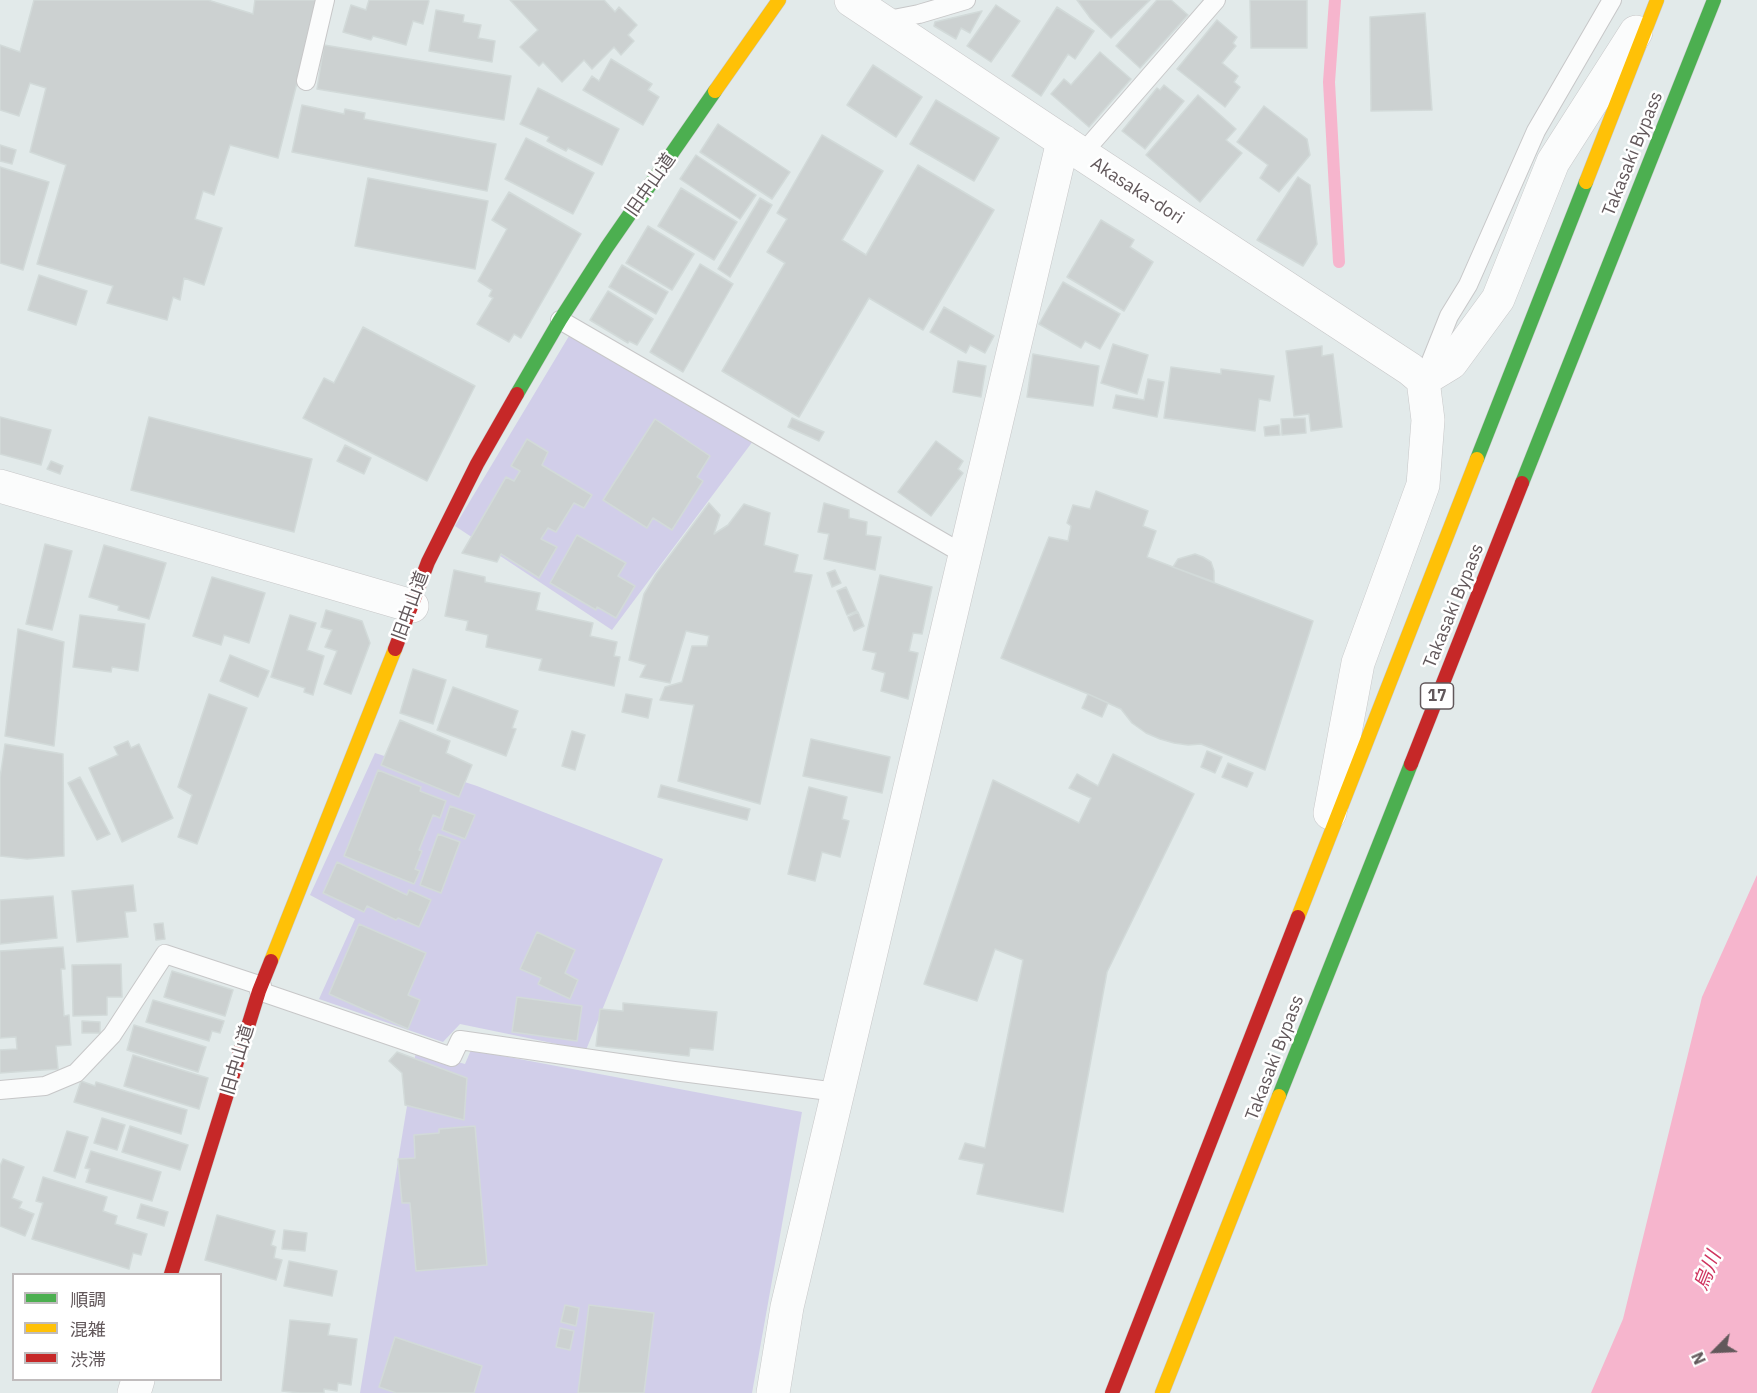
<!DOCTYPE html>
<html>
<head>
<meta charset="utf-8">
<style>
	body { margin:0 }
	#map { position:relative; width:1757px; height:1393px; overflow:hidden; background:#e2eaea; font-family:"IBM Plex Sans","Noto Sans JP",sans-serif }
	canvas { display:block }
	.legend { position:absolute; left:12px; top:1273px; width:210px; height:108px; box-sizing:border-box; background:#fff; border:2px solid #c0bcbd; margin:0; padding:8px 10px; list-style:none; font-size:18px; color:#62585b }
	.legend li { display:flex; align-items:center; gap:12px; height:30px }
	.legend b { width:30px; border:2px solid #c0bcbd }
	.north { position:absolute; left:1685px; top:1321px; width:60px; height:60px; -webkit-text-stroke:4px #fff; paint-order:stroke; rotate:246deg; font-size:16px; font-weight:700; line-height:24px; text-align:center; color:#62585b }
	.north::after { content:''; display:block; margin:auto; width:21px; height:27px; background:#62585b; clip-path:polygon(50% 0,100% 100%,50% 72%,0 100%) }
</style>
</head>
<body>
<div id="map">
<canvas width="1757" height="1393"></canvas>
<ul class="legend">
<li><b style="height:8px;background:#4caf50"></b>順調</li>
<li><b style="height:8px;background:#ffc107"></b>混雑</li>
<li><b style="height:8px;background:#c62828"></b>渋滞</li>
</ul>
<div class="north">N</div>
</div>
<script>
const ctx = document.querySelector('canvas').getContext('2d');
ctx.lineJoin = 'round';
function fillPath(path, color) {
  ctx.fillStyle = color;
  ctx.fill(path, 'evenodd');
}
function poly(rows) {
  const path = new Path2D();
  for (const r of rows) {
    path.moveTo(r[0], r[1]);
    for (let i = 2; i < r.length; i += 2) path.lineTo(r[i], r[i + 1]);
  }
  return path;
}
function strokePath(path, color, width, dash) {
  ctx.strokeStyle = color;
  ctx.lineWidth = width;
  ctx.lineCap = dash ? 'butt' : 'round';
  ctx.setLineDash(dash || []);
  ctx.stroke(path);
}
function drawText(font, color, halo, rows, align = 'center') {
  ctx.font = font + ' "IBM Plex Sans","Noto Sans JP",sans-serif';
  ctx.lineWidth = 5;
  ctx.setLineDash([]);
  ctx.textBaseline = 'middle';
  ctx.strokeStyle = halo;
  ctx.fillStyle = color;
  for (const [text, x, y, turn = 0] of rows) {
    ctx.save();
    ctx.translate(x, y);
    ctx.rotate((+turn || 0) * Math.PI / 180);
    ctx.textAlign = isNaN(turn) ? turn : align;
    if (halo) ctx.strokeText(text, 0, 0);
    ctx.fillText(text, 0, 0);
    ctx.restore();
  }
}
const green = poly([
	[569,336,753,441,612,630,455,526],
	[375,753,477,786,663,859,586,1050,460,1024,443,1042,319,999,355,919,310,895],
	[471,1050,802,1112,752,1393,360,1393,416,1051,465,1064]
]);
const water = poly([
	[1757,875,1757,1393,1591,1393,1623,1319,1702,997]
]);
const stream = poly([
	[1335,0,1329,82,1339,262]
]);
const building = poly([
	[34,0,208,0,253,14,255,0,318,0,278,158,230,145,214,195,203,191,195,219,222,228,204,285,184,278,180,300,173,297,167,320,107,303,113,286,37,264,66,165,30,152,46,88,30,83,19,116,0,110,0,45,20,52,34,0],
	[369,0,428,0,429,1,423,24,413,21,406,45,373,36,371,40,343,32,351,5,366,10,369,0],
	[510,0,604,0,615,12,619,7,637,25,628,35,634,41,621,55,614,47,592,69,584,60,562,82,543,62,539,66,520,47,538,30,510,0],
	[1077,0,1150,0,1111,38,1091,19,1077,0],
	[1157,0,1171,0,1188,15,1140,68,1116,46,1157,0],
	[1250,0,1307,0,1307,48,1251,48,1250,0],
	[996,5,1020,21,991,62,967,46,996,5],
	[1057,7,1094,31,1075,59,1068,54,1041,96,1012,76,1057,7],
	[436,10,464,15,463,22,481,25,478,38,495,41,492,62,429,51,436,10],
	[982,11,970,33,961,28,956,39,934,26,935,22,982,11],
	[1425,13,1432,110,1371,111,1370,17,1425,13],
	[1217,20,1237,37,1233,43,1236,46,1222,63,1238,76,1234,82,1240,87,1225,107,1177,69,1217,20],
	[324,45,511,76,504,120,317,89,324,45],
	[1100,52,1131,79,1089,127,1051,94,1064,79,1071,85,1100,52],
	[611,59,652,84,648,90,659,97,643,125,583,90,592,76,599,81,611,59],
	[873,65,922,97,896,137,847,105,873,65],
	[1164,85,1184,101,1145,149,1122,131,1157,88,1160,90,1164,85],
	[538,88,619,129,602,165,568,148,566,151,547,141,549,137,520,124,538,88],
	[1198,95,1236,129,1226,140,1242,153,1200,202,1146,155,1198,95],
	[936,100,999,138,974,181,910,144,936,100],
	[302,105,344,114,345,109,365,113,364,119,496,144,487,191,292,152,302,105],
	[1264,106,1307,139,1310,155,1279,192,1260,178,1268,165,1237,142,1264,106],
	[718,124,790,172,772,199,700,152,718,124],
	[822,135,883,171,842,240,866,255,918,165,994,210,923,330,869,298,799,417,722,371,785,263,767,252,787,219,777,213,822,135],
	[526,138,594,173,573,214,505,179,526,138],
	[0,145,16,150,12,164,0,161,0,145],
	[696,155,756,195,740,219,680,179,696,155],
	[0,167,49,182,23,270,0,263,0,167],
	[1298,177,1310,185,1317,244,1303,266,1257,240,1298,177],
	[368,178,488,201,475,269,355,246,368,178],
	[681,188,737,222,714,260,658,226,681,188],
	[509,192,581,234,521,338,514,334,509,342,477,324,493,298,489,296,492,290,478,281,507,229,492,220,509,192],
	[760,198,772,205,730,277,718,269,760,198],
	[1101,220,1134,240,1130,247,1153,262,1124,311,1067,277,1101,220],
	[648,226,694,254,672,290,626,263,648,226],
	[700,264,733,284,683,372,650,352,700,264],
	[622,265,668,292,656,314,609,287,622,265],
	[39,275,87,291,76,325,28,310,39,275],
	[1063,282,1120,314,1100,349,1085,341,1081,348,1039,324,1063,282],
	[608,291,653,319,637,345,629,341,628,343,590,320,608,291],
	[944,307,994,336,985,353,970,345,966,353,930,332,944,307],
	[363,327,475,386,427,481,303,418,324,378,334,383,363,327],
	[1113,344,1148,355,1137,394,1101,383,1113,344],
	[1322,346,1322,356,1333,354,1342,427,1311,431,1309,414,1294,416,1286,351,1322,346],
	[1033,354,1099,366,1093,406,1027,397,1033,354],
	[958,361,986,366,981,397,953,392,958,361],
	[1171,367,1221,374,1221,369,1274,376,1270,401,1259,399,1255,431,1164,418,1171,367],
	[1148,379,1164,382,1157,417,1113,408,1116,395,1144,400,1148,379],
	[0,417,51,430,41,465,0,454,0,417],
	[149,417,312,459,294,532,131,490,149,417],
	[792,418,824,432,819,441,788,427,792,418],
	[1305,418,1306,433,1282,435,1281,419,1305,418],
	[655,419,710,456,697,477,703,481,672,530,653,518,647,528,603,500,655,419],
	[1279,425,1280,435,1265,436,1264,427,1279,425],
	[527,439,548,452,542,465,592,495,584,508,574,503,556,532,548,528,541,539,557,547,539,578,501,554,497,562,462,553,506,477,514,481,520,471,511,466,527,439],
	[936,441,963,461,958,469,963,473,931,516,898,492,936,441],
	[345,445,371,458,364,474,337,461,345,445],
	[51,461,63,466,60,474,47,469,51,461],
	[1096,491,1148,511,1143,526,1156,531,1147,557,1313,621,1265,770,1201,744,1188,745,1174,743,1160,739,1146,733,1132,723,1121,709,1088,694,1001,658,1049,537,1068,541,1071,526,1067,523,1073,505,1090,509,1096,491],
	[709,503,720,515,714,534,728,525,744,504,770,513,764,545,798,555,794,572,812,575,760,804,678,781,694,705,660,700,665,687,682,682,692,646,707,646,709,636,686,631,670,683,640,677,646,665,629,660,644,594,656,574,709,503],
	[824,503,849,510,849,518,867,522,866,535,881,537,875,570,824,559,829,534,818,532,824,503],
	[577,535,626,563,618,576,635,586,616,618,597,607,596,610,550,583,577,535],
	[45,544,72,551,52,630,26,624,45,544],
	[104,545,166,563,149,619,118,610,119,606,89,597,104,545],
	[1195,554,1203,557,1211,562,1214,571,1214,582,1173,567,1178,559,1195,554],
	[454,570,485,577,485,582,540,593,536,610,593,623,590,636,617,642,614,656,620,657,614,686,539,670,542,659,486,647,488,635,466,630,468,621,445,616,454,570],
	[835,570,841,583,832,587,827,573,835,570],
	[880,575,932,587,922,634,913,633,909,651,918,653,908,699,881,691,885,673,872,669,876,653,863,650,880,575],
	[212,577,265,593,249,643,224,635,221,645,193,636,212,577],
	[846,587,857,611,847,615,837,591,846,587],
	[326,610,362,621,370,643,351,694,324,684,337,651,325,647,332,630,321,627,326,610],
	[858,612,864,626,854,631,848,617,858,612],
	[80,615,145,624,138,671,112,667,111,672,73,667,80,615],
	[290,615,316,623,307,650,324,656,313,695,304,692,305,688,271,677,290,615],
	[18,629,64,642,54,746,5,736,18,629],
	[230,655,269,671,258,697,220,681,230,655],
	[413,669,446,680,433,724,400,713,413,669],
	[453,687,518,711,512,728,516,729,506,756,437,730,453,687],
	[209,694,247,708,197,844,178,837,192,795,178,787,209,694],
	[626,694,652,699,648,718,622,712,626,694],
	[1088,694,1108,703,1102,717,1082,708,1088,694],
	[400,720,450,741,446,753,472,765,459,797,381,765,400,720],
	[572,731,585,735,575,770,562,766,572,731],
	[811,739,890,757,882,793,803,776,811,739],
	[128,741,131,748,139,744,173,818,122,842,89,768,118,755,114,747,128,741],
	[5,744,63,754,64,856,27,859,0,856,0,778,5,744],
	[1207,751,1222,757,1215,773,1201,767,1207,751],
	[1113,754,1194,794,1107,972,1063,1212,977,1194,984,1164,959,1159,965,1143,985,1148,1023,960,995,949,977,1001,924,984,993,780,1079,823,1091,798,1069,788,1077,774,1098,786,1113,754],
	[1228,763,1253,773,1247,787,1222,777,1228,763],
	[378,770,421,787,420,791,446,801,440,818,433,815,419,850,422,851,415,869,420,871,414,884,344,856,378,770],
	[80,777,110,834,97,840,68,783,80,777],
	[661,785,750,809,747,820,658,797,661,785],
	[809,787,847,797,842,819,849,821,840,857,822,852,815,881,788,874,809,787],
	[450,806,475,815,465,839,442,830,450,806],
	[438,834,460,842,441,893,420,885,438,834],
	[337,862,407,895,409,890,431,900,419,927,398,918,396,920,367,906,364,912,323,893,337,862],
	[133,885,136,911,125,912,128,937,77,942,72,891,133,885],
	[53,896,57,938,0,944,0,900,53,896],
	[163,923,165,939,156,940,154,924,163,923],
	[359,924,426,953,408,995,420,1000,408,1029,329,994,359,924],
	[537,932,575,950,565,973,578,980,570,999,538,984,541,978,520,969,537,932],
	[63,947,65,969,61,969,64,1016,69,1015,71,1045,56,1046,58,1069,0,1073,0,1050,17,1049,16,1037,0,1038,0,951,63,947],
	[121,964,122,997,107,997,107,1015,73,1016,72,965,121,964],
	[172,971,233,990,225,1016,164,997,172,971],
	[517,997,582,1006,577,1041,512,1032,517,997],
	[153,1000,224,1021,220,1033,212,1031,209,1041,146,1022,153,1000],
	[623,1003,717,1012,713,1050,690,1048,689,1056,596,1046,600,1009,623,1011,623,1003],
	[82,1021,100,1022,100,1033,82,1033,82,1021],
	[134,1025,206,1047,198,1072,127,1050,134,1025],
	[397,1052,467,1078,464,1120,405,1105,402,1073,389,1061,397,1052],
	[133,1055,208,1078,199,1109,124,1086,133,1055],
	[81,1081,95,1086,96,1082,187,1110,181,1134,74,1102,81,1081],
	[102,1118,125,1125,117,1150,94,1143,102,1118],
	[130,1126,188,1145,180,1170,122,1152,130,1126],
	[475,1126,487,1265,416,1271,410,1203,402,1203,398,1159,415,1158,414,1135,439,1133,439,1129,475,1126],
	[67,1131,88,1137,75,1178,54,1171,67,1131],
	[91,1151,161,1172,152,1201,86,1182,90,1169,85,1168,91,1151],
	[3,1159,24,1167,12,1198,22,1202,19,1208,34,1214,25,1236,0,1226,0,1166,3,1159],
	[43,1177,107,1197,103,1211,117,1216,115,1224,147,1234,141,1255,133,1253,129,1269,32,1239,43,1203,36,1201,43,1177],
	[141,1204,168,1212,164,1226,137,1218,141,1204],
	[217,1215,275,1231,271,1245,276,1247,274,1258,282,1260,276,1280,205,1260,217,1215],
	[284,1230,307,1233,305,1251,282,1249,284,1230],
	[289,1261,337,1271,332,1296,284,1286,289,1261],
	[565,1305,579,1308,576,1326,561,1322,565,1305],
	[589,1305,654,1313,644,1393,578,1393,589,1305],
	[290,1320,330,1324,328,1335,357,1339,351,1385,338,1383,337,1391,324,1389,324,1393,300,1393,282,1391,290,1320],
	[560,1328,574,1331,570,1350,556,1347,560,1328],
	[395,1337,482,1366,474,1393,396,1393,379,1387,395,1337]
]);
const lane = poly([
	[883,21,919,14,966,0],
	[306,81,325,0],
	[1082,154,1216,0],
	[560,320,965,555],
	[1425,376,1449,316,1468,285,1536,131,1612,0],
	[259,991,452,1057,460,1040,674,1071,837,1092],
	[0,1090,45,1086,76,1073,112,1035,165,954,262,986]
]);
const street = poly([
	[851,0,1082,154,1410,369,1423,380],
	[0,486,412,606],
	[1330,813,1358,663,1423,485,1428,420,1423,380,1451,363,1498,299,1553,162,1636,32],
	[134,1393,138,1380],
	[773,1393,787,1307,1063,141]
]);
const fast = poly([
	[517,394,560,320,607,247,715,91],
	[1477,459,1586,182],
	[1522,483,1714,0],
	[1279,1096,1411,764]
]);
const slow = poly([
	[715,91,779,0],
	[1586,182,1657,0],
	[1298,917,1477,459],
	[271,961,395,649],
	[1162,1393,1279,1096]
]);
const jam = poly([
	[395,649,428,562,477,464,517,394],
	[1411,764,1522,483],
	[171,1274,259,991,271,961],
	[1112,1393,1298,917]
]);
const shields = [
	[1437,696,33]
];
const shieldNames = [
	["17",1437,696]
];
const streetNames = [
	["Takasaki Bypass",1633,154,-68],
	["旧中山道",651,185,-55],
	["Akasaka-dori",1137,191,33],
	["旧中山道",411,606,-70],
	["Takasaki Bypass",1454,606,-68],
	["Takasaki Bypass",1275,1058,-69],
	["旧中山道",238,1060,-73]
];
const waterNames = [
	["烏川",1708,1271,-68]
];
fillPath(green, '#d1cee9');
fillPath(water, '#f6b5cd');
strokePath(stream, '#f6b5cd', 12);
fillPath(building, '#ccd1d1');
strokePath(building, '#d2dad9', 1.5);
strokePath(lane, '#c7c7c8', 20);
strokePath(street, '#c7c7c8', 34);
strokePath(fast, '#c6c7c8', 15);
strokePath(slow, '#c6c7c8', 15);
strokePath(jam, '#c6c7c8', 15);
strokePath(lane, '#fbfcfc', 18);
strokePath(street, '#fbfcfc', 33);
strokePath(fast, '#4caf50', 14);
strokePath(slow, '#ffc107', 14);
strokePath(jam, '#c62828', 14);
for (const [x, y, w] of shields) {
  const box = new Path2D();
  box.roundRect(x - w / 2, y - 13, w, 26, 4.5);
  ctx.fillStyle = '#fff';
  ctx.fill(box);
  strokePath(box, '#62585b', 1.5);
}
drawText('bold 16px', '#62585b', null, shieldNames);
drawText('18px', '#62585b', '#fff', streetNames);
drawText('italic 20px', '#cf345f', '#fff', waterNames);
</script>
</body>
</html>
